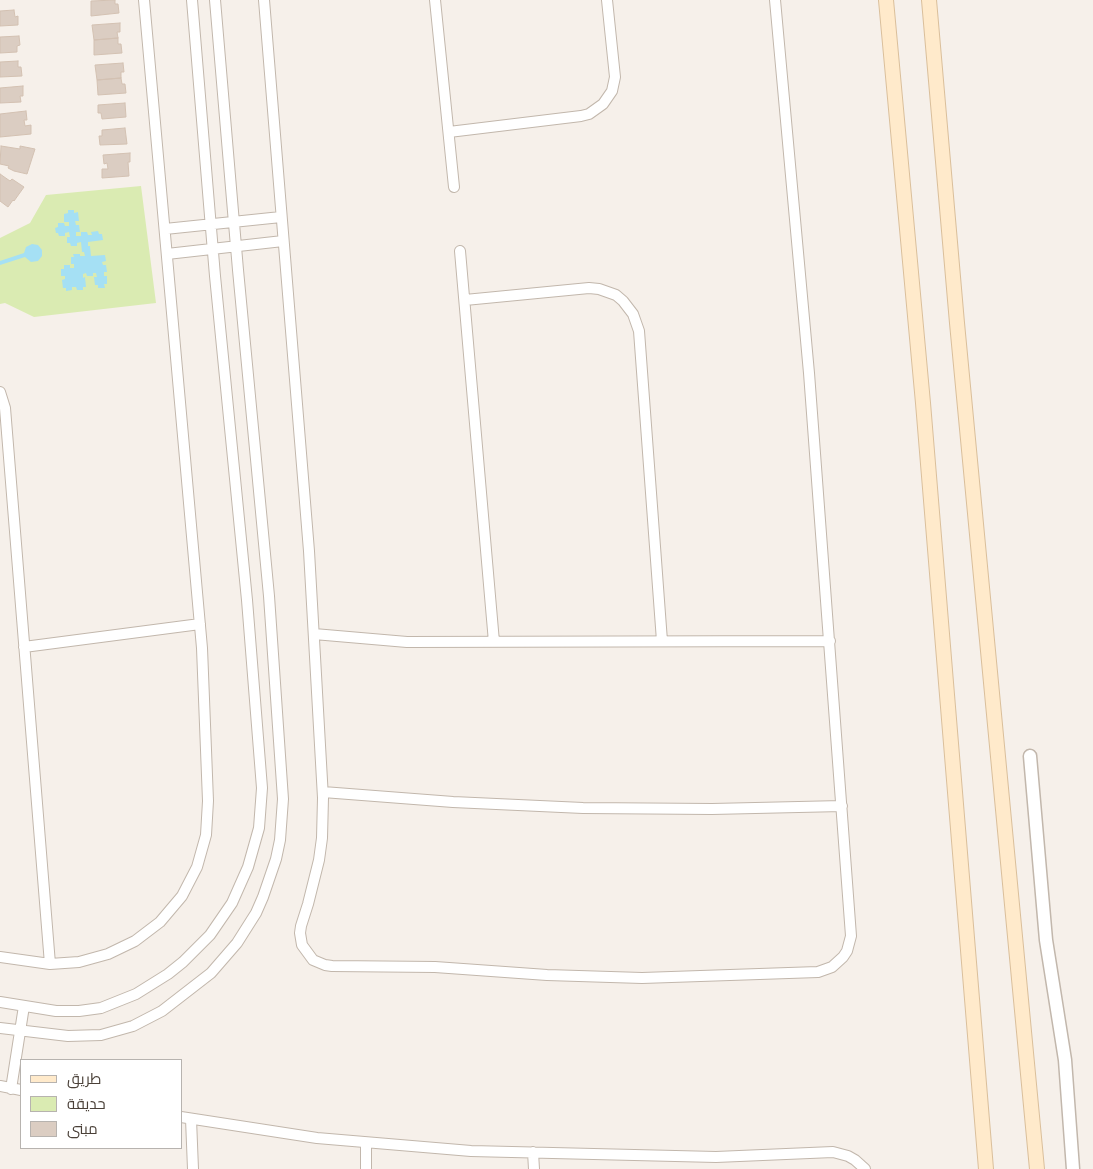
<!DOCTYPE html>
<html>
<head>
<meta charset="utf-8">
<style>
	body { margin:0 }
	#map { position:relative; width:1093px; height:1169px; overflow:hidden; background:#f6f0ea; font-family:"Golos Text",Cairo,sans-serif }
	canvas { display:block }
	.legend { position:absolute; left:20px; top:1059px; width:162px; height:90px; box-sizing:border-box; background:#fff; border:1px solid #b7b3af; margin:0; padding:6px 9px; list-style:none; font-size:15px; color:#4a4038 }
	.legend li { display:flex; align-items:center; gap:10px; height:25px }
	.legend b { width:25px; border:1px solid #b7b3af }
</style>
</head>
<body>
<div id="map">
<canvas width="1093" height="1169"></canvas>
<ul class="legend">
<li><b style="height:6px;background:#ffeacb"></b>طريق</li>
<li><b style="height:14px;background:#daebb2"></b>حديقة</li>
<li><b style="height:14px;background:#dbcdc2"></b>مبنى</li>
</ul>
</div>
<script>
const ctx = document.querySelector('canvas').getContext('2d');
ctx.lineJoin = 'round';
function fillPath(path, color) {
  ctx.fillStyle = color;
  ctx.fill(path, 'evenodd');
}
function poly(rows) {
  const path = new Path2D();
  for (const r of rows) {
    path.moveTo(r[0], r[1]);
    for (let i = 2; i < r.length; i += 2) path.lineTo(r[i], r[i + 1]);
  }
  return path;
}
function strokePath(path, color, width, dash) {
  ctx.strokeStyle = color;
  ctx.lineWidth = width;
  ctx.lineCap = dash ? 'butt' : 'round';
  ctx.setLineDash(dash || []);
  ctx.stroke(path);
}
const green = poly([
	[141,186,156,303,34,317,5,303,0,304,0,238,30,223,46,195]
]);
const water = poly([
	[68,210,74,210,74,213,78,212,79,221,75,221,76,225,79,225,80,232,76,232,76,236,81,236,81,232,87,232,88,235,92,235,91,232,98,231,99,234,102,234,103,240,88,242,88,246,90,246,91,256,105,255,106,261,102,262,103,265,106,265,107,272,104,272,104,276,107,276,107,284,104,284,105,288,98,288,98,285,95,285,94,277,97,277,96,273,93,273,93,276,87,276,86,273,83,274,83,278,85,277,86,287,83,287,83,290,77,290,76,287,72,287,72,290,66,291,66,288,63,288,62,280,65,279,65,276,61,276,61,269,64,269,64,265,70,265,70,268,74,268,74,264,71,264,71,257,74,257,73,254,80,254,80,256,85,256,84,252,82,252,81,242,77,243,77,246,71,246,70,243,67,243,67,237,70,237,69,232,65,233,65,236,59,236,58,233,56,233,55,228,58,227,58,223,64,223,65,226,69,226,69,222,64,222,64,214,68,213],
	[32,244,38,245,42,250,42,256,38,261,31,262,25,257,0,265,0,261,24,253,26,247]
]);
const building = poly([
	[115,0,115,4,118,4,119,13,91,16,91,1,115,0],
	[14,10,15,17,18,16,18,25,0,26,0,11,14,10],
	[120,23,120,32,117,32,118,38,94,40,92,25,120,23],
	[19,36,20,45,17,46,17,52,0,53,0,37,19,36],
	[118,38,118,44,121,44,122,53,94,55,94,40,118,38],
	[18,61,18,67,21,67,22,76,0,77,0,62,18,61],
	[123,63,124,72,121,72,121,78,97,80,95,65,123,63],
	[121,78,122,84,125,84,126,93,98,95,97,80,121,78],
	[23,86,23,96,20,96,21,102,0,103,0,88,23,86],
	[125,103,126,117,102,119,101,113,98,113,98,105,125,103],
	[26,111,27,120,24,120,25,126,31,125,31,134,0,137,0,114,26,111],
	[125,128,127,144,100,145,99,136,102,136,102,130,125,128],
	[1,146,20,149,20,146,35,149,27,174,14,171,8,168,9,166,0,164,1,146],
	[130,153,130,162,128,162,129,176,102,178,102,169,108,169,107,163,104,164,103,155,130,153],
	[0,174,10,181,12,179,24,187,14,201,13,200,8,207,0,201,0,174]
]);
const minor = poly([
	[264,0,309,551,323,798,322,838,319,860,308,904,301,926,300,933,302,945,313,960,325,965,332,966,435,967,547,975,642,978,818,972,832,967,843,957,847,951,851,936,809,373,775,0],
	[435,0,454,187],
	[449,132,581,116,589,114,603,104,612,91,615,77,607,0],
	[165,229,281,217],
	[460,251,494,642],
	[167,254,283,241],
	[465,300,589,288,599,289,616,295,623,301,633,314,639,331,662,641],
	[0,392,5,408,50,964],
	[314,634,407,642,830,641],
	[24,647,200,624],
	[323,792,453,802,583,808,712,809,842,806],
	[0,957,50,964,79,962,108,954,135,941,160,922,182,896,197,867,206,835,208,801,202,648,144,0],
	[0,1002,56,1011,79,1011,101,1008,136,994,168,974,183,962,210,935,232,903,248,867,259,828,262,788,247,600,215,276,192,0],
	[0,1028,68,1036,101,1035,133,1026,162,1011,211,973,237,943,256,913,263,897,276,859,280,840,283,799,269,596,238,270,215,0],
	[0,1086,21,1090],
	[11,1089,24,1006],
	[181,1117,317,1138,471,1151,716,1157,833,1152,848,1156,855,1160,865,1169],
	[191,1119,193,1169],
	[533,1152,534,1169],
	[366,1169,366,1143]
]);
const tertiary = poly([
	[1030,756,1046,940,1065,1060,1073,1169]
]);
const secondary = poly([
	[886,0,923,403,986,1169],
	[929,0,957,323,1037,1169]
]);
fillPath(green, '#daebb2');
fillPath(water, '#a5e0f4');
fillPath(building, '#dbcdc2');
strokePath(building, '#d3c1b2', 1);
strokePath(minor, '#c2b7ac', 12);
strokePath(tertiary, '#c2b7ac', 15);
strokePath(secondary, '#dabf9b', 16);
strokePath(minor, '#fff', 10);
strokePath(tertiary, '#fff', 12);
strokePath(secondary, '#ffeacb', 14);
</script>
</body>
</html>
